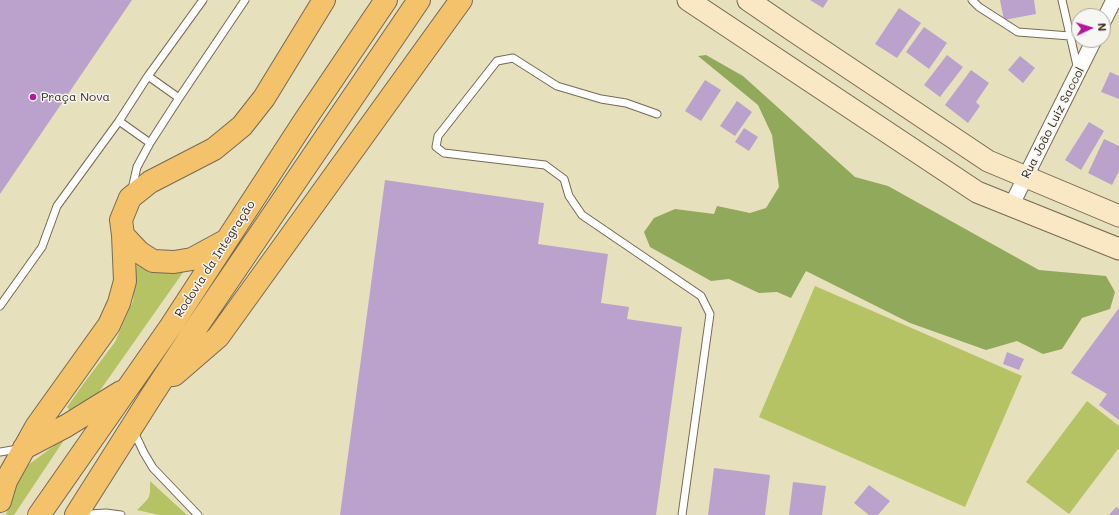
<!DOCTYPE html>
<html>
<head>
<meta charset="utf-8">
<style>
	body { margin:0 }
	#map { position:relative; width:1119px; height:515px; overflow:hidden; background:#e7e0bc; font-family:Mali,sans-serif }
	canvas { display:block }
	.north { position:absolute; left:1071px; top:8px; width:40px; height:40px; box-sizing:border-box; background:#f6f6f2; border:1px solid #aba49d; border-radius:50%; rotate:86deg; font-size:11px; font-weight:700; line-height:16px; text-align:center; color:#3b2a1e }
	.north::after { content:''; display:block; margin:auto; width:14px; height:18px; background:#b5179e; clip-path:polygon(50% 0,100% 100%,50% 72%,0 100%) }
</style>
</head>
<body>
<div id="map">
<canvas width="1119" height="515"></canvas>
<div class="north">N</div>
</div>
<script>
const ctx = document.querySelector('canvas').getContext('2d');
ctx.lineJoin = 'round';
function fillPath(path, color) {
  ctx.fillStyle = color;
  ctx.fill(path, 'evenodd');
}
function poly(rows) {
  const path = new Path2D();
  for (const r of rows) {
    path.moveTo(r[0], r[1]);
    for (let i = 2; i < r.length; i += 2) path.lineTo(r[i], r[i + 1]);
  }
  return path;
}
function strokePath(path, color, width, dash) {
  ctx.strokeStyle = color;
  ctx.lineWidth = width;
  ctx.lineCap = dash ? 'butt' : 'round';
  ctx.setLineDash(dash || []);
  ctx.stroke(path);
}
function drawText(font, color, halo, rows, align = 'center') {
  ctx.font = font + ' Mali,sans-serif';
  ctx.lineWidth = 3;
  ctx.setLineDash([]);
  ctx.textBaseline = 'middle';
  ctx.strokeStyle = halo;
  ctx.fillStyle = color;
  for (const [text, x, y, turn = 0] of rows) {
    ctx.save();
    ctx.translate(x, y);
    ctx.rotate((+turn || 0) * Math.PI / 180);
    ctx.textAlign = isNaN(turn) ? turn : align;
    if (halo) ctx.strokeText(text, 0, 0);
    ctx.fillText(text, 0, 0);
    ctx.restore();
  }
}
const green = poly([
	[137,261,184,271,94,399,72,413,67,407,84,383,115,342,133,301],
	[815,286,1022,376,965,507,759,417],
	[1087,401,1119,426,1119,448,1069,514,1026,482],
	[66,437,14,515,6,515,14,488,28,465],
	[150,481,187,515,159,515,137,510,146,501,149,497,150,492]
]);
const forest = poly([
	[706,55,743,76,855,177,888,186,1039,270,1106,276,1115,292,1110,309,1082,318,1062,349,1043,354,1017,341,986,350,910,323,806,271,791,298,777,292,759,293,729,279,711,281,650,247,644,232,654,218,675,209,714,214,717,206,750,213,766,208,779,187,772,135,758,105,698,56]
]);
const building = poly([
	[0,0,132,0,0,194],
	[810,0,828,0,823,8],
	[1000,0,1034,0,1036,14,1004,20],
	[899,8,921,23,897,58,875,44],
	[924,27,947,43,929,69,906,52],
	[947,55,963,67,940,97,924,85],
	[1020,56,1035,68,1023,83,1008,70],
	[971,70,989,83,976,102,980,106,968,123,945,105],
	[1110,72,1119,76,1119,99,1101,92],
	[705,80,721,90,701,121,685,111],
	[737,101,752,112,735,136,720,126],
	[1089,122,1104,131,1081,170,1065,160],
	[744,128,758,137,749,151,735,142],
	[1104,139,1119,146,1119,171,1112,185,1088,173],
	[385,180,544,203,538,244,608,254,601,303,629,307,627,319,682,327,656,515,340,515],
	[1119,308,1119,420,1099,405,1107,394,1071,373],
	[1007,352,1024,359,1019,370,1003,364],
	[714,468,770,475,765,515,708,515],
	[793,482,826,486,822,515,789,515],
	[869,485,890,501,878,515,869,515,854,503],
	[1116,507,1119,509,1119,515,1109,515]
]);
const lane = poly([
	[972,0,979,7,1018,32,1070,36],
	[1062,0,1078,70],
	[148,76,179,98],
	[657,114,626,103,601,99,557,86,513,58,497,61,438,136,436,147,444,153,545,165,564,179,569,196,582,215,701,296,710,314,682,515],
	[119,121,150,143],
	[132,189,137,167,150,143,179,98,245,0],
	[0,306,42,247,57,206,119,121,148,76,203,0],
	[133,430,144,453,153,468,198,515],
	[0,452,18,449],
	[87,515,90,514,106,513,121,515]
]);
const street = poly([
	[1103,22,1114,0],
	[1011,206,1094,40]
]);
const secondary = poly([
	[688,0,977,192,1119,249],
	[748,0,792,30,988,161,1119,216]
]);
const highway = poly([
	[123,235,139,252,153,261,174,262,192,259,227,240],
	[174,375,218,337,461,0],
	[24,448,66,426,121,392],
	[0,501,6,481,36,427,109,325,119,303,125,281,123,235,121,220,130,198,150,182,214,149,242,126,264,98,324,0],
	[39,515,171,326,305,120,386,0],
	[76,515,152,395,198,325,419,0]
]);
const markers = [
	[33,97,4,"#b5179e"]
];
const poiNames = [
	["Praça Nova",41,97]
];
const streetNames = [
	["Rua João Luiz Saccol",1053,123,-63],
	["Rodovia da Integração",215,259,-57]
];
fillPath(green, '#b6c365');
fillPath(forest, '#90a95a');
fillPath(building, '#baa2cd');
strokePath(lane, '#776a55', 9);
strokePath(street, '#776a55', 17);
strokePath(secondary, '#776a55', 23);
strokePath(highway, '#776a55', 24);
strokePath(lane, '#fff', 7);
strokePath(street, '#fff', 15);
strokePath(secondary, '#fae7c3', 21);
strokePath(highway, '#f3c26a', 22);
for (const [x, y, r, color] of markers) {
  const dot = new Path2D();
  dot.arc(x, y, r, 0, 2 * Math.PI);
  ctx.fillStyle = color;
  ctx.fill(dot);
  strokePath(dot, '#f6f6f2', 1.5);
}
drawText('12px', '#3b2a1e', '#f6f6f2', poiNames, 'left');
drawText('12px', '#3b2a1e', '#f6f6f2', streetNames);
</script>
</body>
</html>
